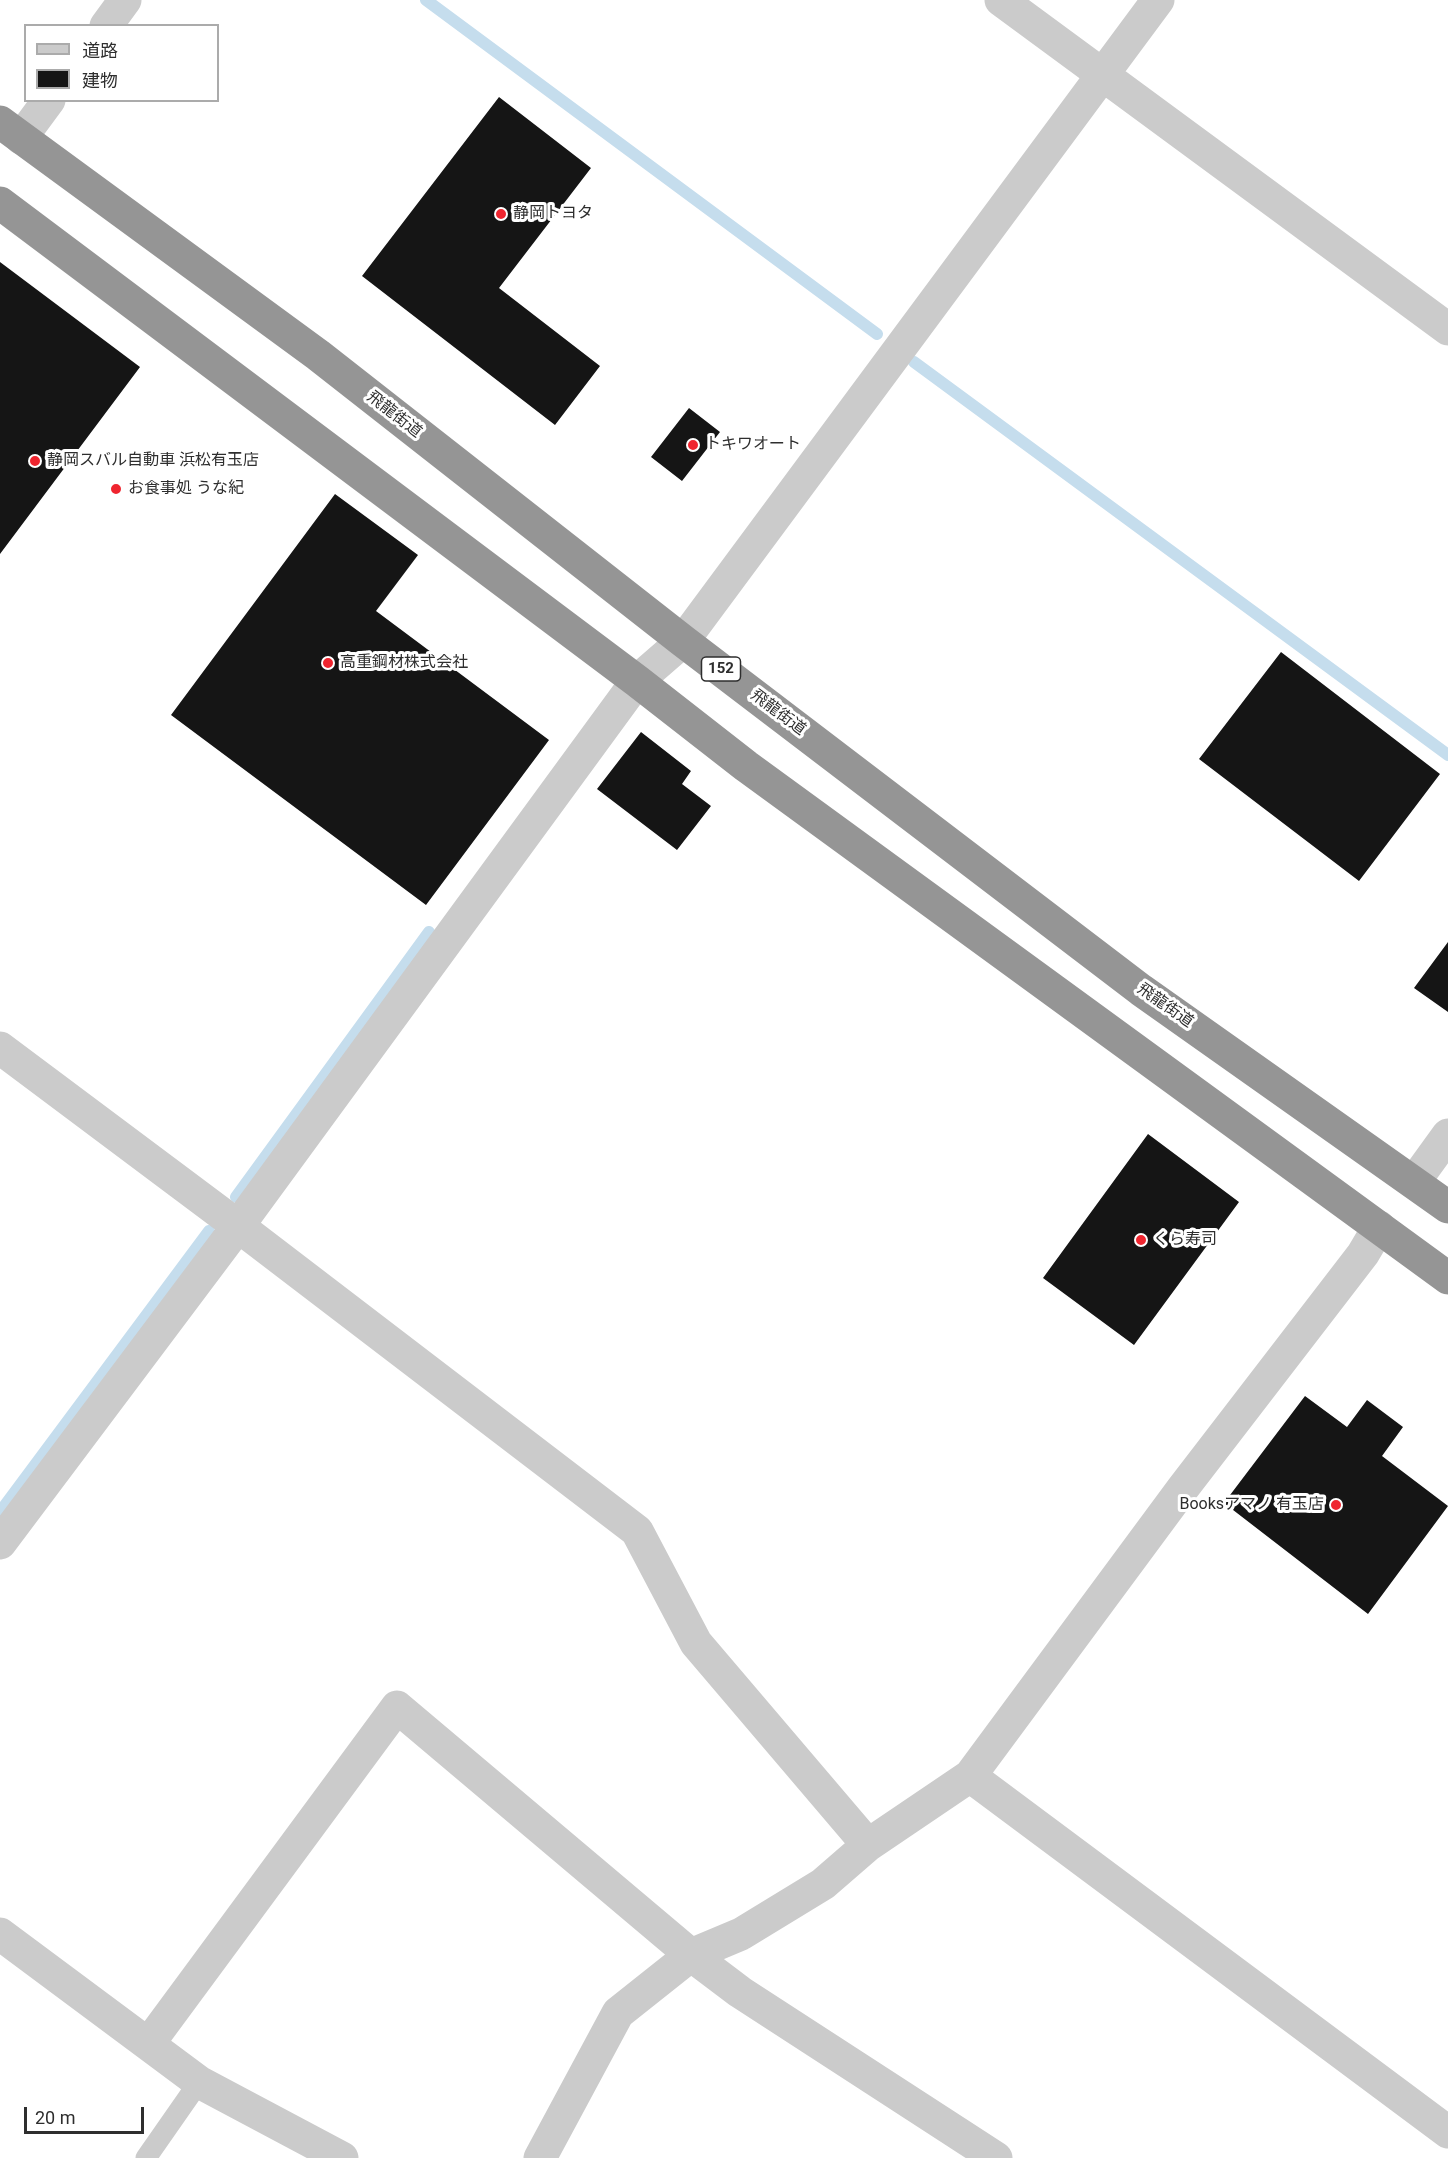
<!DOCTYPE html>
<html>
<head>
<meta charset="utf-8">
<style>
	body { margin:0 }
	#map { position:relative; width:1448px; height:2158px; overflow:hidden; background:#fff; font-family:Roboto,"Noto Sans JP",sans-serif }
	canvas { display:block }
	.legend { position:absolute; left:24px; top:24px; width:195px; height:78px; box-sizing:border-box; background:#fff; border:2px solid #ababab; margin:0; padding:8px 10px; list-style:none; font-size:18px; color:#2e2e2e }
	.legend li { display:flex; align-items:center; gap:12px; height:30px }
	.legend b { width:30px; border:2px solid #ababab }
	.scale { position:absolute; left:24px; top:2107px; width:120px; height:27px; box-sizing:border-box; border:3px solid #2e2e2e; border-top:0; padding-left:8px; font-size:18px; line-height:21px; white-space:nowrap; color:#2e2e2e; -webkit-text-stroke:4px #fff; paint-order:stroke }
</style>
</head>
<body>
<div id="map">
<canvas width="1448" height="2158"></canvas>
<ul class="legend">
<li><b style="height:8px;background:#cbcbcb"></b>道路</li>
<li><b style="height:16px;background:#151515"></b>建物</li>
</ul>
<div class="scale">20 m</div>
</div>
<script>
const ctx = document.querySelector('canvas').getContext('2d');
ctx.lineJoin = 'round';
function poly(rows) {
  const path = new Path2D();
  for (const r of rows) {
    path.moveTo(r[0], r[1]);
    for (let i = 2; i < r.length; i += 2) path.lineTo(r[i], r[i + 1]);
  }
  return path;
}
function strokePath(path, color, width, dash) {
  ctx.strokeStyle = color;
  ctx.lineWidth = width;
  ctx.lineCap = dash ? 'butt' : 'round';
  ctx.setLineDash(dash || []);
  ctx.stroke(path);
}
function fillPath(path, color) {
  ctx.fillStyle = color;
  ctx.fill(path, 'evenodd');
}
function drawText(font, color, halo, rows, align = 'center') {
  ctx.font = font + ' Roboto,"Noto Sans JP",sans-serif';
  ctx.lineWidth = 6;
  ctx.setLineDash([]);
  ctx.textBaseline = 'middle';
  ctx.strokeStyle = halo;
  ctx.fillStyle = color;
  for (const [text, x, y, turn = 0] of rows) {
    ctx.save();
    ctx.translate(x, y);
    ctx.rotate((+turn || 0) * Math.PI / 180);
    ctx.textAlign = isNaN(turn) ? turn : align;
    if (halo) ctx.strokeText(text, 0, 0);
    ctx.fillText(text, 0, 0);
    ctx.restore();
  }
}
const stream = poly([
	[426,0,877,334],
	[914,362,1448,755],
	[236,1197,429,932],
	[0,1512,209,1231]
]);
const building = poly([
	[499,97,591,168,499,288,600,366,555,425,362,276],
	[0,262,140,367,0,554],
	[689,408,720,432,682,481,651,457],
	[335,494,418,555,376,611,549,740,426,905,171,715],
	[1281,652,1440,774,1359,881,1199,759],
	[641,732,691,771,682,784,711,806,677,850,597,789],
	[1448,942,1448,1012,1414,988],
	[1148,1134,1239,1202,1134,1345,1043,1278],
	[1305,1396,1347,1427,1367,1400,1403,1427,1382,1456,1448,1506,1368,1614,1224,1503]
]);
const lane = poly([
	[146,2158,199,2082]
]);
const street = poly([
	[1001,0,1448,329],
	[106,26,125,0],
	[21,138,49,100],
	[0,1048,238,1226,637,1531,696,1643,868,1845],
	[1414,1182,1448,1135],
	[0,1543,238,1226,637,681,683,641,1158,0],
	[970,1776,1448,2132],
	[0,1934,199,2082,342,2158],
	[149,2043,397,1707,691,1955,740,1992,996,2158],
	[540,2158,618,2013,691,1955,741,1934,823,1884,868,1845,970,1776,1183,1488,1363,1254,1379,1227]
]);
const highway = poly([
	[0,122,318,355,683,641,1141,990,1448,1207],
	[0,203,637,681,746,766,1448,1278]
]);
const markers = [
	[501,214,6,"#ef252f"],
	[693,445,6,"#ef252f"],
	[35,461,6,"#ef252f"],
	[116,489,6,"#ef252f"],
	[328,663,6,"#ef252f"],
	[1141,1240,6,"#ef252f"],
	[1336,1505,6,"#ef252f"]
];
const shields = [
	[721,669,39]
];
const shieldNames = [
	["152",721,669]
];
const poiNames = [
	["静岡トヨタ",513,214],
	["トキワオート",705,445],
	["静岡スバル自動車 浜松有玉店",47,461],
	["お食事処 うな紀",128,489],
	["高重鋼材株式会社",340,663],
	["くら寿司",1153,1240],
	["Booksアマノ 有玉店",1324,1505,"right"]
];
const streetNames = [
	["飛龍街道",394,415,38],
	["飛龍街道",778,713,37],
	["飛龍街道",1165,1006,35]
];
strokePath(stream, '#c5dded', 12);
fillPath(building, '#151515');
strokePath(lane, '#cbcbcb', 21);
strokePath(street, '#cbcbcb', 33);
strokePath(highway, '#959595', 33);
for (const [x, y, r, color] of markers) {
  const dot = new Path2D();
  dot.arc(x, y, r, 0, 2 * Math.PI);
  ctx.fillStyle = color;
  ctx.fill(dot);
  strokePath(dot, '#fff', 2);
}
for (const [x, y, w] of shields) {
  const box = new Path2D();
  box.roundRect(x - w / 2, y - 12, w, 24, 4.5);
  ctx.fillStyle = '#fff';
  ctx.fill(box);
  strokePath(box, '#2e2e2e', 1.5);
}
drawText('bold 15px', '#2e2e2e', null, shieldNames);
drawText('16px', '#2e2e2e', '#fff', poiNames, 'left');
drawText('16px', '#2e2e2e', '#fff', streetNames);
</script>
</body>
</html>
